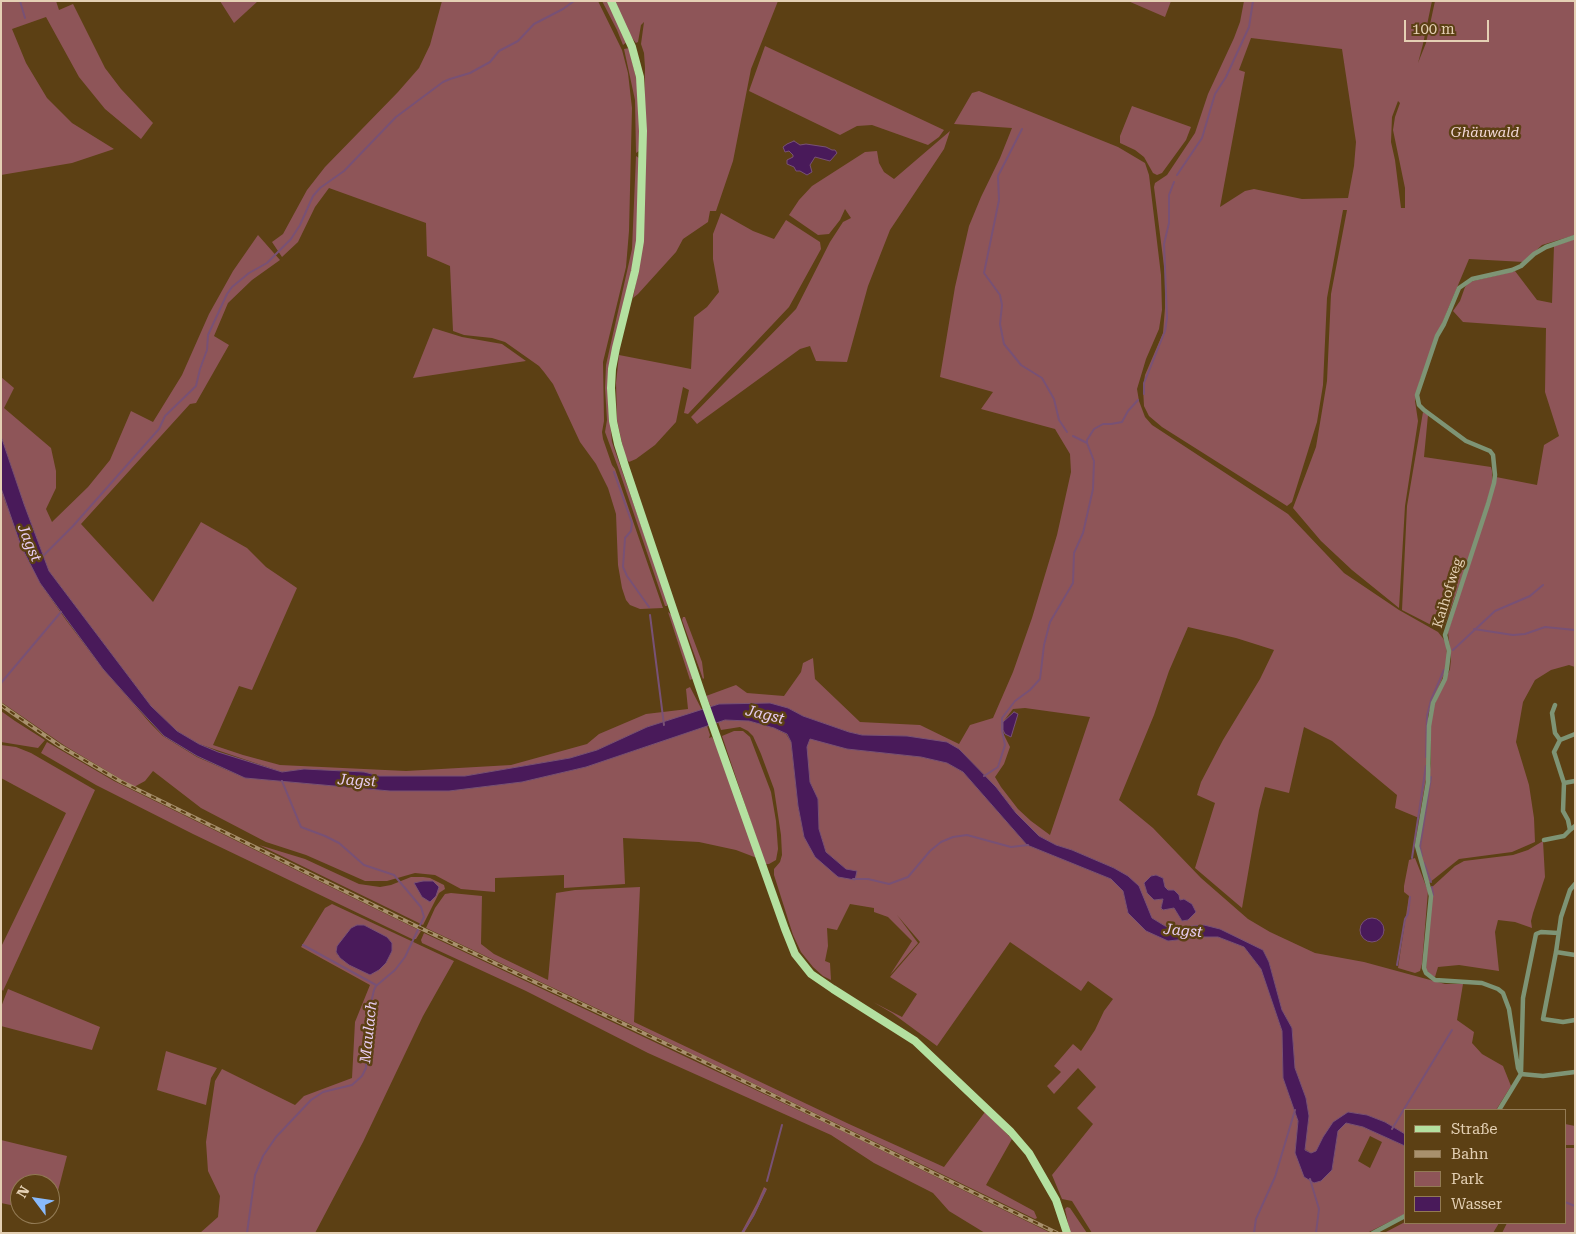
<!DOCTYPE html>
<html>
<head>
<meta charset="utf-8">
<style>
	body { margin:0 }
	#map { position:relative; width:1576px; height:1234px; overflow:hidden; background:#5c4014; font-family:"Roboto Serif",serif }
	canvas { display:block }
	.frame { position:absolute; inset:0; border:2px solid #e4d0b4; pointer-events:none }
	.legend { position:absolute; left:1404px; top:1109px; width:162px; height:115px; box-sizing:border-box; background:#5c4014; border:1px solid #927a54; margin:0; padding:6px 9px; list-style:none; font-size:15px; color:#e4d0b4 }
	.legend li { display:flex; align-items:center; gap:10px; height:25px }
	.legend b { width:25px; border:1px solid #927a54 }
	.north { position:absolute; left:10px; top:1174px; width:50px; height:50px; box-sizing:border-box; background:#5c4014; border:1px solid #927a54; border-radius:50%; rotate:301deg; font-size:14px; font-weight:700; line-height:20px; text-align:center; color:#e4d0b4 }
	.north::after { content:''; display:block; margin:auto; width:18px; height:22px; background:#89bafc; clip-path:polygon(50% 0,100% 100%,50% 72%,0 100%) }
	.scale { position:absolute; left:1404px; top:20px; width:85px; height:22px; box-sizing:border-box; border:2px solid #e4d0b4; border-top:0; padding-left:6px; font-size:15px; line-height:18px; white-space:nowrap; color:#e4d0b4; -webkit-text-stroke:4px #5c4014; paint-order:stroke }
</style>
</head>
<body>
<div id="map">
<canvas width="1576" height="1234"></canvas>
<div class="frame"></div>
<ul class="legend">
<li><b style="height:6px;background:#b4e0a0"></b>Straße</li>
<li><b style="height:6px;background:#a8906d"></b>Bahn</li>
<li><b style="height:14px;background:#8e5558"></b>Park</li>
<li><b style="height:14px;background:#491a5a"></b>Wasser</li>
</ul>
<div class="north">N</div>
<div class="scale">100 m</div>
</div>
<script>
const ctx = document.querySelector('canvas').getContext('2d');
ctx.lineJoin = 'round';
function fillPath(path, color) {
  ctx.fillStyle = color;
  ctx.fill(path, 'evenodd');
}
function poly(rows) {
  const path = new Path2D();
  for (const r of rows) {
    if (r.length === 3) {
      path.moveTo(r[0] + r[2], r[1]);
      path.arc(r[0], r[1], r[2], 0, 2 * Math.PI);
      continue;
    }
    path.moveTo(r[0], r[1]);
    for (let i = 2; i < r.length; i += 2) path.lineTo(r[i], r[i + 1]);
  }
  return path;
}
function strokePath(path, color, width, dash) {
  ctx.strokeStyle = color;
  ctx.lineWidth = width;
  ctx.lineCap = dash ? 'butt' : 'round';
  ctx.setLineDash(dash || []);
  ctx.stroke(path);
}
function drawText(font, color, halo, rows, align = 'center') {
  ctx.font = font + ' "Roboto Serif",serif';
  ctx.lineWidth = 5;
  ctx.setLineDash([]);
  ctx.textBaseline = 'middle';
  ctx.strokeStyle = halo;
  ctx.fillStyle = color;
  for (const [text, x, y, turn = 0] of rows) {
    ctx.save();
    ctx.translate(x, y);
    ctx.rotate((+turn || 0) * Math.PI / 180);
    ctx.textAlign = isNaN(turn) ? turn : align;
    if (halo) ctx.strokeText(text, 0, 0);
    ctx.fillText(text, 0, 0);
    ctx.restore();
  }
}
const green = poly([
	[1,1,56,1,59,10,73,4,105,68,121,89,153,123,141,139,105,109,79,77,46,17,12,29,26,63,47,98,72,123,114,149,72,163,1,175],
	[220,1,258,1,234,23],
	[442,1,598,1,622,50,628,73,632,108,629,231,626,267,603,362,604,421,602,432,603,439,612,465,615,469,663,608,640,609,630,605,626,600,622,588,618,565,616,514,608,488,596,464,580,442,553,384,544,372,539,366,505,342,492,338,464,335,453,331,450,266,427,256,426,223,329,188,315,207,298,242,282,257,272,242,283,234,307,190,325,167,398,92,419,68,430,45],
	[602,1,608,1,627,42,623,45,617,30],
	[615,1,778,1,751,69,733,161,716,211,710,211,708,222,683,239,676,252,638,294,633,298,640,262,645,68,644,53,641,44,644,22,641,25,638,42,636,43,629,34],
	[1128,1,1171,1,1165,17],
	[1244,1,1432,1,1423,44,1418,63,1426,43,1435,1,1575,1,1575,235,1542,245,1524,262,1469,259,1448,309,1420,380,1415,401,1418,421,1405,506,1399,608,1352,570,1321,541,1293,508,1316,447,1327,381,1331,294,1347,210,1343,210,1327,298,1323,385,1317,422,1292,502,1287,506,1162,427,1149,416,1144,406,1143,388,1145,375,1163,333,1165,308,1165,274,1154,187,1155,183,1167,175,1195,133,1208,94,1234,38,1240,22],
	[1251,38,1342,49,1356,142,1354,166,1348,198,1302,199,1254,189,1245,191,1220,207,1245,72,1239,70],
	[1398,101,1400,103,1395,117,1393,130,1405,188,1405,208,1401,208,1395,160,1391,142,1392,117],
	[765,46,944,130,939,137,928,145,872,125,857,126,840,135,749,91],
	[629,48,637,82,639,117,639,151,636,153,635,100,624,49],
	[979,91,1118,147,1145,163,1149,175,1161,275,1162,310,1159,329,1146,359,1137,389,1139,401,1145,417,1152,425,1288,514,1344,573,1399,610,1438,632,1442,637,1446,643,1447,655,1445,672,1428,713,1427,774,1419,818,1395,808,1397,795,1332,741,1304,727,1289,793,1265,787,1259,810,1242,908,1195,868,1215,803,1197,795,1201,782,1223,740,1260,679,1274,650,1236,638,1188,627,1169,671,1154,715,1119,800,1153,828,1201,878,1248,919,1270,932,1315,953,1364,962,1445,984,1463,984,1457,1020,1474,1032,1472,1043,1482,1054,1503,1066,1511,1086,1496,1110,1405,1110,1405,1134,1385,1122,1367,1115,1348,1112,1323,1137,1317,1151,1311,1153,1305,1149,1309,1116,1306,1098,1295,1068,1292,1028,1282,1010,1269,962,1263,950,1188,928,1173,928,1165,926,1152,918,1114,868,1072,850,1056,845,1039,836,1016,813,996,787,959,749,947,743,907,736,862,735,849,732,803,716,788,708,719,704,711,707,706,696,736,685,747,693,784,696,801,672,803,663,813,658,815,679,860,722,920,725,959,744,970,725,993,718,1013,672,1032,618,1057,535,1071,472,1070,454,1055,429,981,409,993,392,940,377,955,287,969,226,981,197,1000,158,1012,128,954,124,972,93],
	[1025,708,1090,717,1050,835,1031,821,1018,809,1001,787,995,777,1004,764,1010,747,1002,731,1003,722,1013,709],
	[1156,875,1163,878,1165,887,1196,912,1188,920,1182,921,1174,908,1162,910,1161,908,1163,899,1154,900,1147,893,1144,883,1151,876],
	[1132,106,1191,127,1186,140,1162,173,1157,175,1153,173,1144,157,1135,150,1120,143,1120,136],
	[950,131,944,149,890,230,868,286,847,362,816,361,810,346,800,349,697,424,691,417,796,309,830,242,843,222,851,218,845,209,840,220,829,234,818,235,789,215,799,200,812,186,865,152,877,151,879,163,884,172,894,179],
	[636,156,639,158,637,242,631,274,610,361,608,379,608,401,612,442,667,600,667,606,665,606,619,470,605,432,607,420,605,388,606,365,632,249],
	[721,213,753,231,774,239,786,220,820,242,821,249,789,307,688,414,684,413,689,390,683,387,676,422,655,445,636,459,629,462,625,457,617,420,616,383,619,355,691,369,694,317,707,307,719,292,713,259,713,234],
	[258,235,280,260,252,280,228,303,214,336,229,345,196,403,190,404,81,524,153,602,201,522,247,548,266,567,297,588,252,690,239,686,213,745,243,755,280,765,406,771,511,765,587,744,599,734,646,714,688,709,686,689,690,687,702,710,647,727,597,750,570,758,465,776,379,776,364,772,304,769,282,772,199,744,177,731,151,706,49,571,24,504,1,436,1,377,14,388,4,408,51,448,56,471,56,488,46,509,52,522,88,487,110,460,131,411,153,422,182,375,209,314,233,271],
	[1575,239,1575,667,1569,665,1551,670,1535,680,1523,702,1516,742,1529,785,1534,818,1535,842,1512,852,1459,859,1429,883,1418,844,1431,763,1431,723,1434,706,1450,669,1451,659,1448,632,1496,477,1537,485,1544,445,1559,436,1545,392,1546,328,1463,322,1453,311,1460,301,1465,287,1469,282,1515,271,1537,300,1552,303,1554,246],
	[433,328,462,337,502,344,526,361,413,378],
	[1423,412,1428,415,1424,457,1491,467,1492,471,1492,485,1469,559,1444,627,1437,628,1402,610,1407,506],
	[1,488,6,504,40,583,66,620,103,669,151,724,163,736,197,757,245,778,390,791,449,791,522,782,586,767,707,726,710,735,709,738,712,737,718,748,757,858,736,850,699,842,623,838,625,884,564,888,564,875,495,878,495,892,461,889,435,875,415,873,387,881,365,881,306,855,266,842,201,808,153,771,145,781,134,787,65,746,1,702],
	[668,612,673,616,694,678,690,680],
	[683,617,685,617,702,662,704,678,703,679,682,620],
	[1,711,15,721,45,740,38,748,1,742],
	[725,720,749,721,774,728,786,734,791,742,798,806,804,837,846,869,826,852,819,829,818,799,810,782,806,747,810,738,847,749,921,757,947,763,963,772,1027,845,1111,879,1123,891,1128,913,1168,941,1203,937,1218,937,1244,947,1261,969,1282,1031,1283,1078,1298,1121,1295,1153,1332,1170,1338,1130,1346,1123,1363,1127,1405,1146,1405,1214,1367,1233,1092,1233,1072,1201,1062,1199,1052,1175,1093,1124,1077,1108,1096,1087,1078,1068,1054,1094,1047,1086,1061,1072,1054,1066,1073,1044,1081,1051,1095,1030,1104,1011,1113,999,1088,981,1081,991,1010,942,937,1046,892,1013,873,1002,902,1017,917,994,890,977,920,942,897,915,918,943,890,975,912,941,888,917,874,912,874,908,850,904,837,930,827,928,828,946,825,961,830,963,831,980,823,976,813,967,801,952,793,935,774,875,774,869,780,862,782,855,781,835,774,789,761,754,753,736,748,731,740,727,721,730,718,722],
	[1370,1136,1382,1142,1370,1168,1358,1161],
	[734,731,743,731,750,737,771,792,776,821,778,849,776,860,769,864,765,864,722,736],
	[47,742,114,781,421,931,416,939,412,939,193,834,96,785,41,753],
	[1,745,16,747,31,753,95,790,3,991,1,988,1,947,66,813,1,778],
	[1543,841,1545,877,1533,913,1531,921,1532,928,1515,922,1498,920,1495,932,1499,971,1459,965,1438,967,1435,977,1429,974,1426,969,1431,888,1455,866,1464,861,1513,855,1528,850],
	[259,845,305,859,359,884,380,887,391,885,411,877,423,877,430,878,444,885,445,889,439,893,423,925],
	[1415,858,1428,891,1422,964,1420,971,1415,973,1398,968,1409,896,1404,892,1404,886,1409,860],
	[640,887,634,1022,849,1124,944,1167,985,1112,1012,1139,986,1185,1034,1211,1037,1218,1035,1219,634,1026,426,928,435,908,445,894,451,893,482,896,481,944,494,954,548,980,556,893,575,890],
	[332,904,454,961,423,1016,363,1142,315,1233,200,1233,218,1217,220,1196,208,1171,206,1142,215,1081,222,1069,295,1105,304,1096,352,1078,355,1022,370,985,301,947,325,908],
	[364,925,390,940,337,955,336,949],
	[424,933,836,1128,1051,1233,985,1233,949,1211,933,1193,874,1163,831,1135,648,1053,526,991,422,943,421,940],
	[8,989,100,1027,92,1050,1,1026,1,1007],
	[166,1051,217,1068,211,1078,206,1105,157,1090],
	[1565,1124,1575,1126,1575,1145,1565,1145],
	[1,1140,67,1156,52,1214,50,1213,50,1184,20,1184,20,1207,1,1203],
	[1565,1148,1575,1148,1575,1233,1502,1233,1507,1223,1565,1223],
	[764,1187,767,1189,755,1214,744,1233,741,1233,757,1203],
	[1067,1207,1070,1208,1087,1233,1070,1233,1065,1209],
	[1405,1222,1405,1223,1499,1223,1493,1233,1384,1233]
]);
const water = poly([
	[794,141,800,145,806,144,826,147,832,150,835,150,837,153,830,161,815,157,810,165,812,172,807,175,800,171,796,171,794,167,787,164,787,160,793,157,793,155,789,151,785,152,783,147,787,144,794,141],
	[1,436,24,504,49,571,151,706,177,731,199,744,218,752,282,772,304,769,364,772,379,776,465,776,570,758,597,750,647,727,719,704,770,703,788,708,803,716,849,732,862,735,907,736,947,742,959,749,996,787,1016,813,1039,836,1056,845,1072,850,1114,868,1128,876,1139,886,1152,918,1165,926,1173,928,1204,925,1220,929,1263,950,1269,962,1282,1010,1292,1028,1295,1068,1306,1098,1309,1116,1305,1150,1311,1153,1316,1151,1323,1137,1333,1122,1348,1112,1367,1115,1385,1122,1405,1134,1405,1146,1363,1127,1346,1123,1338,1131,1332,1170,1321,1181,1314,1183,1304,1177,1295,1153,1298,1121,1283,1078,1282,1031,1261,969,1244,947,1218,937,1203,937,1168,941,1146,931,1128,913,1123,891,1111,879,1027,845,963,772,947,763,921,757,847,749,810,739,807,747,810,782,818,799,819,829,826,852,846,869,857,871,855,880,838,877,815,857,804,837,798,806,791,742,787,734,774,728,749,721,725,720,586,767,522,782,449,791,390,791,245,778,197,756,164,736,135,705,103,669,40,583,21,546,1,488,1,436],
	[1014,712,1018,714,1011,737,1005,734,1003,730,1003,722,1014,712],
	[1156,875,1163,878,1165,887,1168,890,1174,890,1179,895,1180,900,1184,899,1192,904,1196,912,1188,920,1182,921,1174,908,1163,910,1161,908,1163,899,1154,900,1147,893,1144,883,1151,876,1156,875],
	[423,881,433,881,439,887,436,896,430,902,422,897,414,883,423,881],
	[1372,930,12],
	[357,925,364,925,387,937,392,943,392,951,386,963,379,970,370,975,349,965,340,958,336,952,337,946,351,928,357,925]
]);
const stream = poly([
	[20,1,25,18],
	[1022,129,998,176,999,200,984,273,1000,295,1002,305,1000,324,1004,344,1021,365,1042,378,1054,399,1059,420,1067,432],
	[1177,175,1202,138,1215,94,1226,77,1249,27,1253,1],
	[1144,394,1144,383,1165,331,1167,318,1164,244,1169,223,1169,195,1174,182],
	[1073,436,1087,443],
	[614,472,632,523,631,531,625,538,623,567,627,576,649,607],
	[42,557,73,526,159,429,165,416,196,386,200,369,207,350,208,335,227,294,232,287,249,273,267,263,291,239,300,225,313,196,320,188,344,171,396,117,443,82,450,79,470,73,490,62,499,51,518,41,534,24,563,9,574,1],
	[650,615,664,725],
	[1474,629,1513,635,1525,634,1545,627,1575,630],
	[1453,650,1495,611,1530,596,1543,585],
	[1,683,61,612],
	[1426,757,1427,716,1431,700,1444,670],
	[984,776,998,767,1005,745,1002,730,1002,718,1015,701,1030,690,1040,679,1044,645,1050,622,1073,583,1074,553,1083,533,1093,489,1094,461,1087,443,1087,440,1094,429,1103,424,1111,424,1122,422,1128,411,1138,400],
	[1422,856,1420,847,1431,777],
	[1412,858,1426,766],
	[1424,863,1431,882],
	[853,879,868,879,889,884,908,877,930,851,941,842,953,837,967,835,1011,847,1028,845],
	[1432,887,1433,895],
	[303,945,376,985],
	[1397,965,1405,919,1408,914,1410,897],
	[1392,1129,1452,1030],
	[1310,1179,1319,1209,1316,1233],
	[767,1181,782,1125],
	[1565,1202,1575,1206],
	[247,1233,255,1175,263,1156,276,1137,311,1100,323,1092,352,1085,362,1076,366,1068,368,1016,374,990,376,986,395,970,405,957,424,917,421,907,394,875,364,865,339,843,325,836,301,827,282,781],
	[742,1233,753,1216,765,1190],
	[1254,1233,1256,1219,1275,1177,1295,1110]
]);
const minor = poly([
	[1555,705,1552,713,1555,733,1560,740],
	[1575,734,1560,740,1554,752,1564,783,1563,811,1568,820,1570,830,1575,826],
	[1564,783,1575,781],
	[1544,840,1564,836,1570,830],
	[1575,884,1570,890,1561,917,1556,952,1543,1019,1563,1022,1575,1020],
	[1556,952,1575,955],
	[1521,1073,1523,998,1536,934,1541,932,1558,933],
	[1521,1074,1518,1068,1509,1009,1503,993,1498,989,1482,983,1435,980,1426,973,1424,968,1431,896,1417,846,1428,782,1429,726,1433,703,1445,679,1447,668,1449,651,1445,635,1488,504,1494,483,1495,475,1493,455,1490,451,1466,441,1424,410,1419,405,1417,395,1437,336,1444,324,1459,288,1472,279,1512,270,1521,266,1534,254,1546,247,1575,237],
	[1499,1110,1521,1074,1543,1076,1575,1072],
	[1373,1233,1405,1216]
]);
const primary = poly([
	[611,1,632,47,640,77,643,131,640,241,635,271,616,348,612,369,611,388,613,421,618,444,625,466,703,698,785,929,795,954,811,974,833,989,915,1041,1011,1132,1029,1153,1056,1200,1067,1233]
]);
const rail = poly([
	[1,705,60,746,120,781,416,926,694,1057,1057,1233]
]);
const parkNames = [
	["Ghäuwald",1485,133]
];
const streetNames = [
	["Kaihofweg",1448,593,-73]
];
const waterNames = [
	["Jagst",29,543,67],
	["Jagst",765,715,13],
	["Jagst",357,781,3],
	["Jagst",1183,931,5],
	["Maulach",369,1032,-84]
];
fillPath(green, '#8e5558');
fillPath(water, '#491a5a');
strokePath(water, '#785175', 1);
strokePath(stream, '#785175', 2);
strokePath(minor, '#7e9475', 4.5);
strokePath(primary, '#b4e0a0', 8);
strokePath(rail, '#a8906d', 4);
strokePath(rail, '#5c4014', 2, [5.5]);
drawText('italic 14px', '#f5dbdb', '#5c4014', parkNames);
drawText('14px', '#e4d0b4', '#5c4014', streetNames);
drawText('italic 15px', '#e8cdf3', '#5c4014', waterNames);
</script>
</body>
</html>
